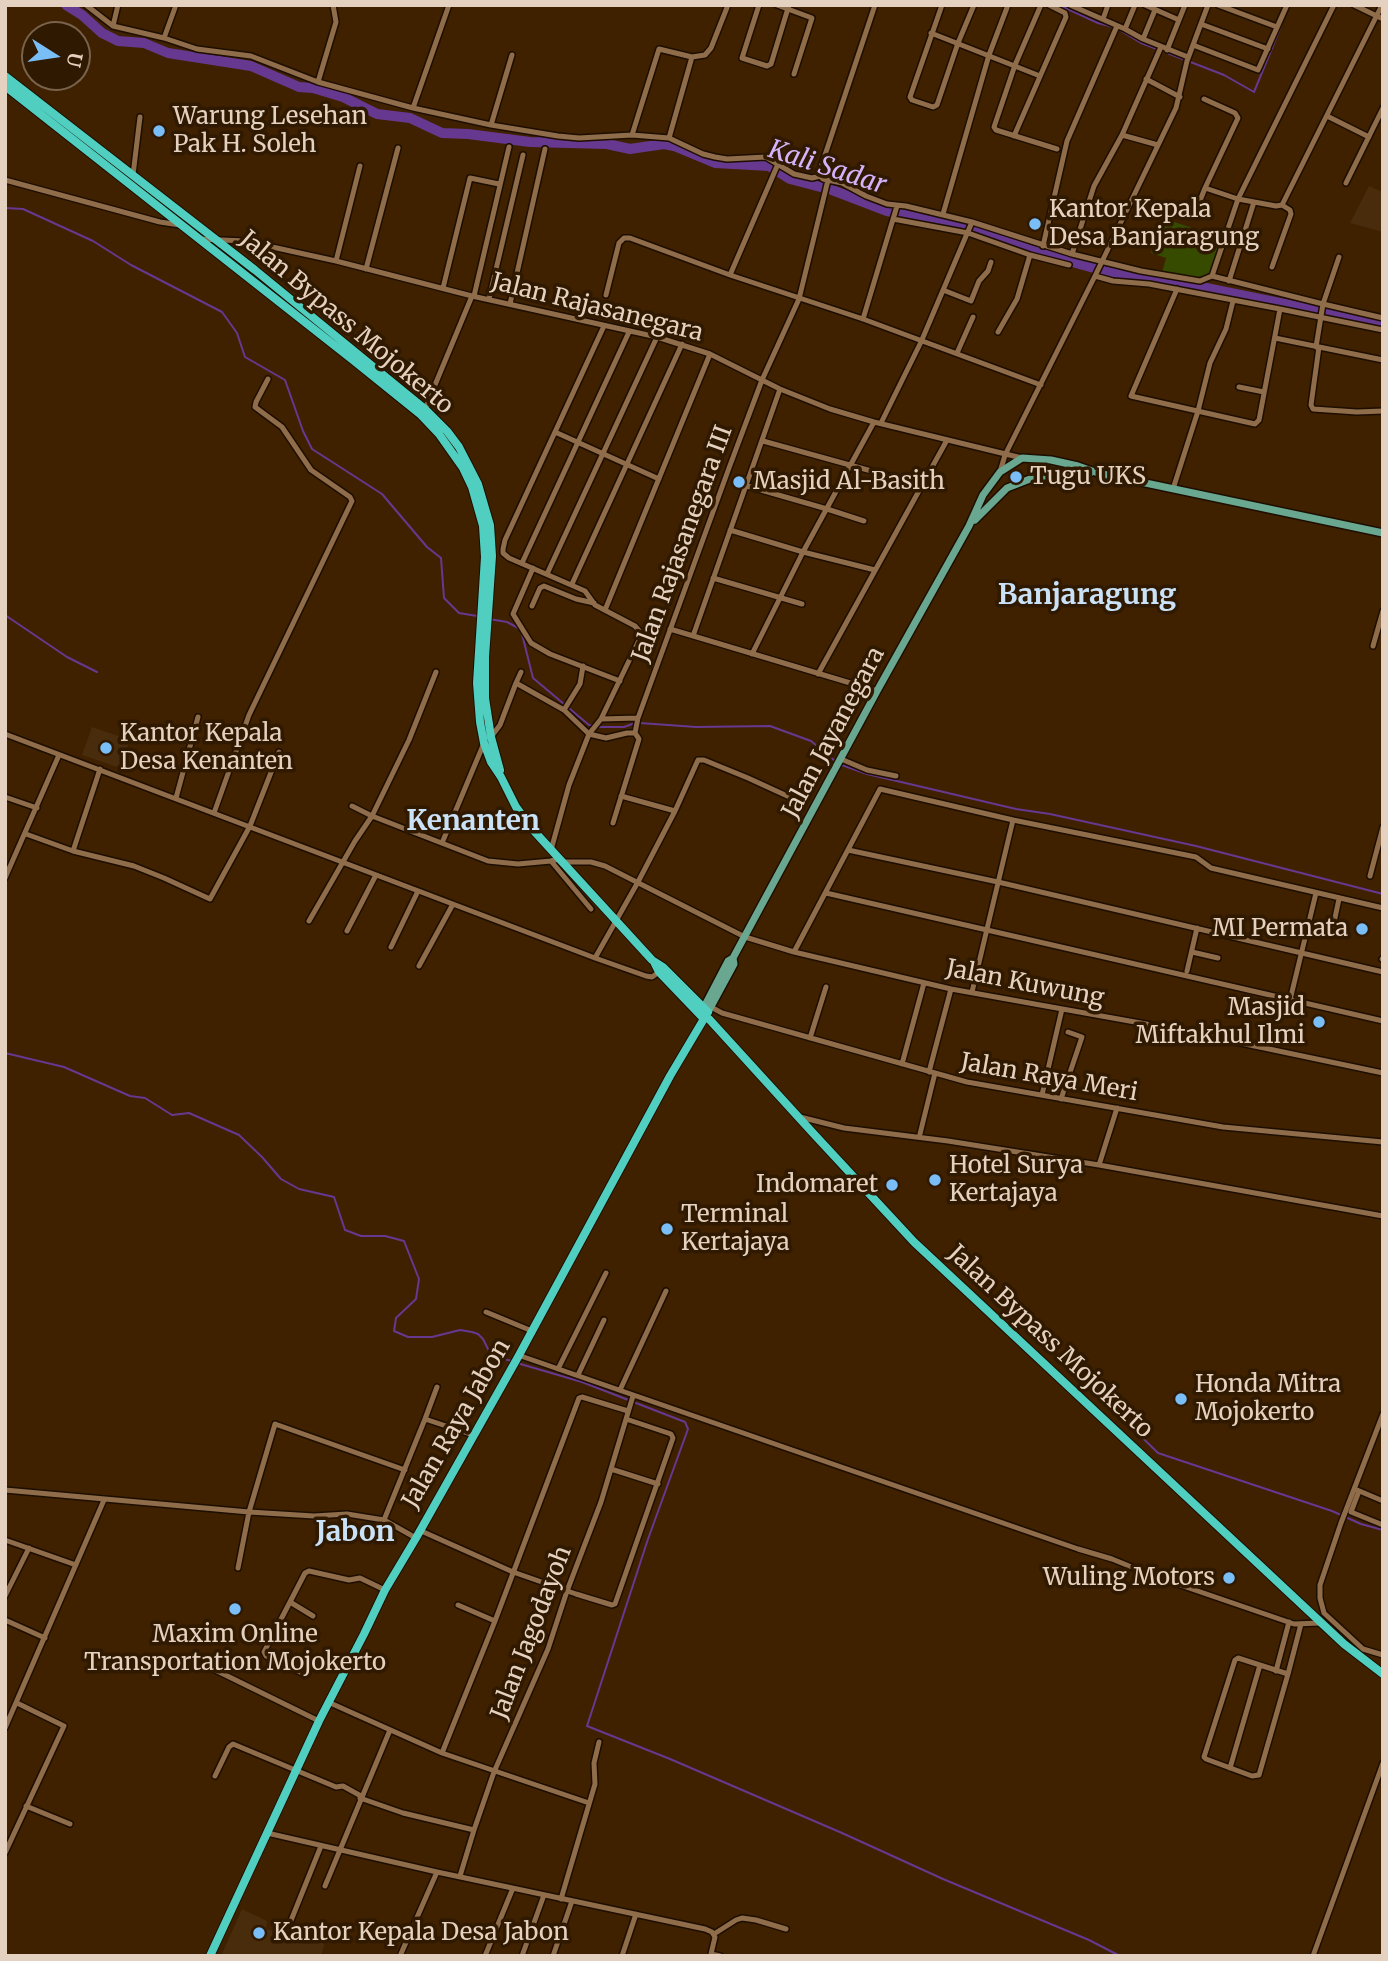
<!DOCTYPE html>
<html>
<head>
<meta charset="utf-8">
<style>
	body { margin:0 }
	#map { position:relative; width:1388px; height:1961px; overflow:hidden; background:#3f2100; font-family:Merriweather,serif }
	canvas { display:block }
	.frame { position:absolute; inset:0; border:7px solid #e5d1bf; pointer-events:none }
	.north { position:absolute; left:21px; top:21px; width:70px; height:70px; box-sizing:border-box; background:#301901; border:2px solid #78634d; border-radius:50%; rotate:102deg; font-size:19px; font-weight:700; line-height:28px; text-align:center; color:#e5d1bf }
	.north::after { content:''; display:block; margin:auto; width:24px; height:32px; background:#7abef8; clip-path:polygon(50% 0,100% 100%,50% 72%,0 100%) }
</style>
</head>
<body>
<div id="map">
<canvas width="1388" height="1961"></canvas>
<div class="frame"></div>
<div class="north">U</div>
</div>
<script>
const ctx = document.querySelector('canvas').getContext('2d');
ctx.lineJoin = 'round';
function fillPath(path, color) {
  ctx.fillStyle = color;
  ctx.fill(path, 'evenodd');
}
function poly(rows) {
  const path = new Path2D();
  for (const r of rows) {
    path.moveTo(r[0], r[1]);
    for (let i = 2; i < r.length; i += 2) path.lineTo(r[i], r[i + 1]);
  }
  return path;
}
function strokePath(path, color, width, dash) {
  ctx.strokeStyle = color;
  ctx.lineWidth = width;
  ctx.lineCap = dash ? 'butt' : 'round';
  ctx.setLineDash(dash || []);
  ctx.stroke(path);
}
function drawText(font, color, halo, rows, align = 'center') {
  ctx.font = font + ' Merriweather,serif';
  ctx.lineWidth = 7;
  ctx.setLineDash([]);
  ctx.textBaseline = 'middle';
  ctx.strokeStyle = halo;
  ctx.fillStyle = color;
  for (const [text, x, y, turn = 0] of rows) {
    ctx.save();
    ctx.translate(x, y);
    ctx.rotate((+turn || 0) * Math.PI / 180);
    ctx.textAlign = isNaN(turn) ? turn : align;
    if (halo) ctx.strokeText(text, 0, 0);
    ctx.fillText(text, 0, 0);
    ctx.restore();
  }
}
const built = poly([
	[1369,186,1383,192,1383,232,1350,223],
	[92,727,130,740,120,768,82,755],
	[242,1909,267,1921,266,1929,325,1942,321,1956,221,1956]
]);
const green = poly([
	[1162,218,1223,238,1210,274,1199,279,1162,272,1166,258,1151,253]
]);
const stream = poly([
	[1059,5,1098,23,1113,27],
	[1118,29,1141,43,1157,49],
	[1162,51,1224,75,1254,92,1281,26],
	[5,208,23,209,93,241,131,265,222,312,237,333,245,357,285,380,303,431,312,449,382,494,427,547,441,558,444,598,459,613,477,616],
	[5,615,67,657,97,672],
	[489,619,507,622,520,629],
	[522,634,533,678,589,725,594,726],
	[640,723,696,727,770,726,811,741,835,761],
	[599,727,624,727,635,723],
	[839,764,867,774,1016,809,1050,814,1196,846,1383,894],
	[5,1053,64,1067,130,1096,145,1098,172,1115,189,1113,239,1135,262,1157,281,1179,299,1189,334,1197,345,1230,361,1236,385,1236,404,1241,419,1279,416,1299,396,1318,394,1331,408,1337,432,1337,460,1330,472,1332,478,1334,483,1339,489,1351,500,1358,512,1361],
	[517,1363,582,1382,685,1422,688,1429,648,1539,587,1726,670,1759,842,1833,943,1879,1089,1940,1120,1956],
	[1115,1411,1158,1453,1332,1511,1361,1524,1383,1530]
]);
const river = poly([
	[66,5,82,15,102,33,118,41,144,43,168,53,251,66,299,87,313,88,343,97,377,114,410,118,442,133,468,134,530,142,607,144,630,149,664,144,674,146,715,163,769,166,790,179,832,190,887,211,980,232,1030,250,1108,272,1167,280,1383,324]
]);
const minor = poly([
	[86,5,113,26,164,38,197,49,251,56,318,82,413,108,491,125,558,136,579,138,632,135,669,138,703,154,715,157,727,159,766,157,794,174,812,178,820,176],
	[759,5,742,58,767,66,771,64,789,5],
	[777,5,812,18,794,74],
	[875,5,820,170,820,176,823,179,842,183,866,196,887,204,906,206,972,222,1072,254,1141,271,1200,281,1212,276,1323,304,1316,347],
	[942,5,910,97,912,100,933,107,937,105,958,43,974,5],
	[1041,5,1015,65,994,127,996,130,1057,149],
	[1070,5,1125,29,1143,39,1188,57],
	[1145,5,1179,20],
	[1218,5,1277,27],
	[1354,5,1383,19],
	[1103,19,1108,5],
	[1201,24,1268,49],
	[113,26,118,5],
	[1125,29,1135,5],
	[931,33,1040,76],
	[164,38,176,5],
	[1143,39,1155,10],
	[1193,45,1258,70,1287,5],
	[1167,50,1185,5],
	[1146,79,1180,97],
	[318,82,336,22,333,5],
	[1204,99,1235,113,1238,118,1205,188,1238,199,1276,206,1282,205],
	[413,108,449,5],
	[1327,116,1369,137],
	[491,125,512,55],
	[632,135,659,49,692,57],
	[1122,135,1158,145],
	[1014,136,1066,17,1065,13,1049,5],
	[669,138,692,57,705,55,711,48,728,5],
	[778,164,730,275,863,319,1041,385],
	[133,175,140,117],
	[5,180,160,222,180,225],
	[1346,183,1383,108],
	[1282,205,1382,5],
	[943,214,989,55,1008,5],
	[1194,216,1205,188],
	[893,219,968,233,1030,255,1069,265],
	[200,239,245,241,336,261,472,296,657,337,710,354,780,389,830,409,874,422,1022,458],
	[1043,246,1067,141,1117,26],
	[1072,254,1094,186,1122,135,1161,47],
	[1339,257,1323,304,1383,318],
	[336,261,360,166],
	[1272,267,1291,214,1290,210,1282,205],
	[366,269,398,148],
	[1095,276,1113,281,1149,284,1280,309,1383,330],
	[1212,276,1238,199,1334,5],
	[1229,281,1254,202],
	[443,288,470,178,499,184],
	[1177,289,1131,396,1255,424,1259,420,1280,309],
	[943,290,971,301,979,281,988,271,991,262],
	[606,295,619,243,624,238,630,238,730,275],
	[474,296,509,147],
	[489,299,523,155],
	[510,304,545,149],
	[863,319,897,206],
	[998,332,1017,299,1030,255],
	[1275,338,1383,360],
	[1319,347,1311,405,1313,409,1357,412,1383,411],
	[957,353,973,317],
	[1239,387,1264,392],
	[425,409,472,296],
	[881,423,921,342,972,222],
	[555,432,659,479],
	[763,441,922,485],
	[1000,472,1005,455,1095,276,1176,108,1187,61,1208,5],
	[747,486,827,509,864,521],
	[1173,489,1198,411,1210,363,1226,329,1233,301],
	[730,530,803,552,875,570],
	[522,563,629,332],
	[533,568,513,614,531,643,550,654,620,681],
	[547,574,657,337],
	[713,578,802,604],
	[572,584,682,344],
	[532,606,540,588,544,586,576,599,594,603],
	[605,610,710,354],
	[670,629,877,691],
	[693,636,780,389],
	[1373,646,1383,611],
	[752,654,803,552,874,422],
	[818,674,947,440],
	[516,683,521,672],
	[564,710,580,684,583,666],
	[601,719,638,718],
	[5,734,595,958,646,976,652,977,659,972],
	[491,737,500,725,516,683,564,710,589,734,606,738,627,733,635,733,638,718,729,468,762,380,799,299,828,180],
	[841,759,867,770,896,776],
	[621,796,675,811],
	[5,797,37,808],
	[176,798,198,717],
	[352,806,372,816,409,740,436,672],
	[214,813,249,715,352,501,350,497,311,470,282,427,255,407,256,402,268,379],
	[613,823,639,739,635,733],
	[26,834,73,851,134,866,164,878,210,899,250,826,279,752],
	[442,843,484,743],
	[551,850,569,785,589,734,601,719,640,638,641,633,635,626,595,605,585,591,509,558,503,553,503,549,505,540,604,326],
	[848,850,998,882,1383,972],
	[73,851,100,769],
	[551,861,591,909],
	[564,862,591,862,605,866,745,937,794,952,951,989,1174,1029,1383,1073],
	[1370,876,1383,827],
	[5,878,59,755],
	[826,893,1383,1021],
	[309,921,355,841,372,816,488,861,518,864,551,861,559,859],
	[1333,927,1339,899],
	[347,931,376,875],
	[391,947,418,891],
	[794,952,880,789,1013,820,1196,857,1211,868,1383,908],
	[1192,952,1218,958],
	[595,958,638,882,675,811,698,760,704,760,748,778,796,800],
	[1382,959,1383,958],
	[419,966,453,904],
	[1187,971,1197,928],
	[972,992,1013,820],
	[1290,1000,1316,893],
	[711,1007,722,1013,967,1082,1223,1127,1383,1142],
	[810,1038,826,987],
	[902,1064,924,983],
	[929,1072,951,989],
	[1042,1095,1062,1009],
	[1061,1099,1082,1037,1068,1032],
	[800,1117,844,1128,948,1141,1099,1165,1383,1216],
	[920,1134,935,1073],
	[1099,1165,1117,1108],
	[486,1312,532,1331],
	[518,1355,1078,1549,1112,1559,1151,1575,1294,1624,1320,1623],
	[558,1369,606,1273],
	[578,1375,604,1320],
	[620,1390,666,1291],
	[1383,1414,1341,1523,1320,1585,1320,1598,1324,1613,1363,1649,1383,1655],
	[425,1419,473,1435],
	[611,1469,658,1484],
	[5,1490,249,1512,314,1516,347,1514,384,1520,416,1538],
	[1357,1490,1383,1501],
	[1359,1491,1351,1512,1383,1525],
	[384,1520,425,1419,437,1387],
	[419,1530,513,1572,576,1594,612,1605,615,1604,673,1438,671,1434,626,1419],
	[5,1540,76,1565],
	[238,1568,249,1512,275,1424,405,1470],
	[5,1596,29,1548],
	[290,1602,313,1616],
	[458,1605,495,1621],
	[5,1620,45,1638],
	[209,1667,319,1721],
	[1276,1671,1289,1622],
	[304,1674,266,1656,264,1652,305,1573,309,1571,349,1580,360,1578,385,1590],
	[1288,1674,1238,1658,1235,1660,1204,1757,1206,1759,1252,1776,1259,1775,1288,1674,1301,1624],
	[328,1702,442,1753,589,1803],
	[5,1728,104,1500],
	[442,1753,495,1621,579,1398,582,1397,628,1411],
	[1230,1768,1260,1665],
	[215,1776,229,1747,233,1744,336,1787,343,1786,361,1796],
	[360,1798,403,1813,474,1830],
	[26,1806,70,1824],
	[267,1833,437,1872,705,1929,712,1932,715,1937,711,1954,720,1956],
	[5,1853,64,1726,17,1703],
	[460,1876,474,1830,494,1772,548,1649,567,1591,601,1502,633,1396],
	[325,1886,390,1730],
	[561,1899,595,1784,594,1763,599,1742],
	[290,1923,321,1846],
	[714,1934,736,1920,742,1918,756,1920,786,1929],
	[400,1956,437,1872],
	[485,1956,513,1888],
	[522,1956,544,1895],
	[553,1956,572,1901],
	[622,1956,636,1914],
	[1313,1956,1383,1763]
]);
const major = poly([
	[975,520,1007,488,1030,479,1055,474,1090,473],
	[704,1007,728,961,733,958,877,691,969,526,983,495,1000,472,1022,458,1051,460,1078,466,1098,473,1383,533],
	[708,1012,734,964,733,958]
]);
const highway = poly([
	[5,76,255,270,425,409,447,431,459,447,478,484,490,525,492,556,485,657,485,698,491,737,500,770],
	[5,86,353,360,421,415,439,434,463,468,472,487,483,526,485,557,477,683,480,722,484,743,491,762,501,777,516,807,534,831,652,960,663,967,708,1012],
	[654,962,659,972,704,1019],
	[709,1019,812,1132,914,1242,1344,1644,1383,1674],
	[210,1956,319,1721,364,1634,385,1590,416,1538,518,1357,670,1076,708,1012]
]);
const markers = [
	[159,131,7,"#7abef8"],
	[1035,224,7,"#7abef8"],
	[1016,477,7,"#7abef8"],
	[739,482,7,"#7abef8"],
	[106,748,7,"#7abef8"],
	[1362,929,7,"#7abef8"],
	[1319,1022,7,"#7abef8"],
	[935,1180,7,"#7abef8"],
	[892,1185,7,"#7abef8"],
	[667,1229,7,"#7abef8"],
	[1181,1399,7,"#7abef8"],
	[1229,1578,7,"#7abef8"],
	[235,1609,7,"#7abef8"],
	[259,1933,7,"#7abef8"]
];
const poiNames = [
	["Warung Lesehan",173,117],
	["Pak H. Soleh",173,145],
	["Kantor Kepala",1049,210],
	["Desa Banjaragung",1049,238],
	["Tugu UKS",1030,477],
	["Masjid Al-Basith",753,482],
	["Kantor Kepala",120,734],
	["Desa Kenanten",120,762],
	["MI Permata",1348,929,"right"],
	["Masjid",1305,1008,"right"],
	["Miftakhul Ilmi",1305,1036,"right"],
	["Hotel Surya",949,1166],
	["Kertajaya",949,1194],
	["Indomaret",878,1185,"right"],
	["Terminal",681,1215],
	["Kertajaya",681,1243],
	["Honda Mitra",1195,1385],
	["Mojokerto",1195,1413],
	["Wuling Motors",1215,1578,"right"],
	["Maxim Online",235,1635,"center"],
	["Transportation Mojokerto",235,1663,"center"],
	["Kantor Kepala Desa Jabon",273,1933]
];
const streetNames = [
	["Jalan Rajasanegara",597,308,14],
	["Jalan Bypass Mojokerto",346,323,40],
	["Jalan Rajasanegara III",683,544,-70],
	["Jalan Jayanegara",834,733,-62],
	["Jalan Kuwung",1025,984,11],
	["Jalan Raya Meri",1049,1078,10],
	["Jalan Bypass Mojokerto",1050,1342,43],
	["Jalan Raya Jabon",457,1424,-60],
	["Jalan Jagodayoh",532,1633,-69]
];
const waterNames = [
	["Kali Sadar",827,168,18]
];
const quarterNames = [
	["Banjaragung",1087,596],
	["Kenanten",473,822],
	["Jabon",355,1533]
];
fillPath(built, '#482c0c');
fillPath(green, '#364a00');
strokePath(stream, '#663890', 2);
strokePath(river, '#663890', 10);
strokePath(minor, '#1d0e00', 8);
strokePath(major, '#1d0e00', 10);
strokePath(highway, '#1d0e00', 10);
strokePath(minor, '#8f6c4a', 5);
strokePath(major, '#69a791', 7);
strokePath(highway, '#50cfc1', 8);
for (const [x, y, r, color] of markers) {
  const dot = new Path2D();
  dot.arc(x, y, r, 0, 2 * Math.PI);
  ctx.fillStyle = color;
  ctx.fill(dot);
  strokePath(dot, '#301901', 2.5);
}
drawText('24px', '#e5d1bf', '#301901', poiNames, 'left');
drawText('24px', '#e5d1bf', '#301901', streetNames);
drawText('italic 26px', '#d4b3fa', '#301901', waterNames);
drawText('bold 28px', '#cae2f8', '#301901', quarterNames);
</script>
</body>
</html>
